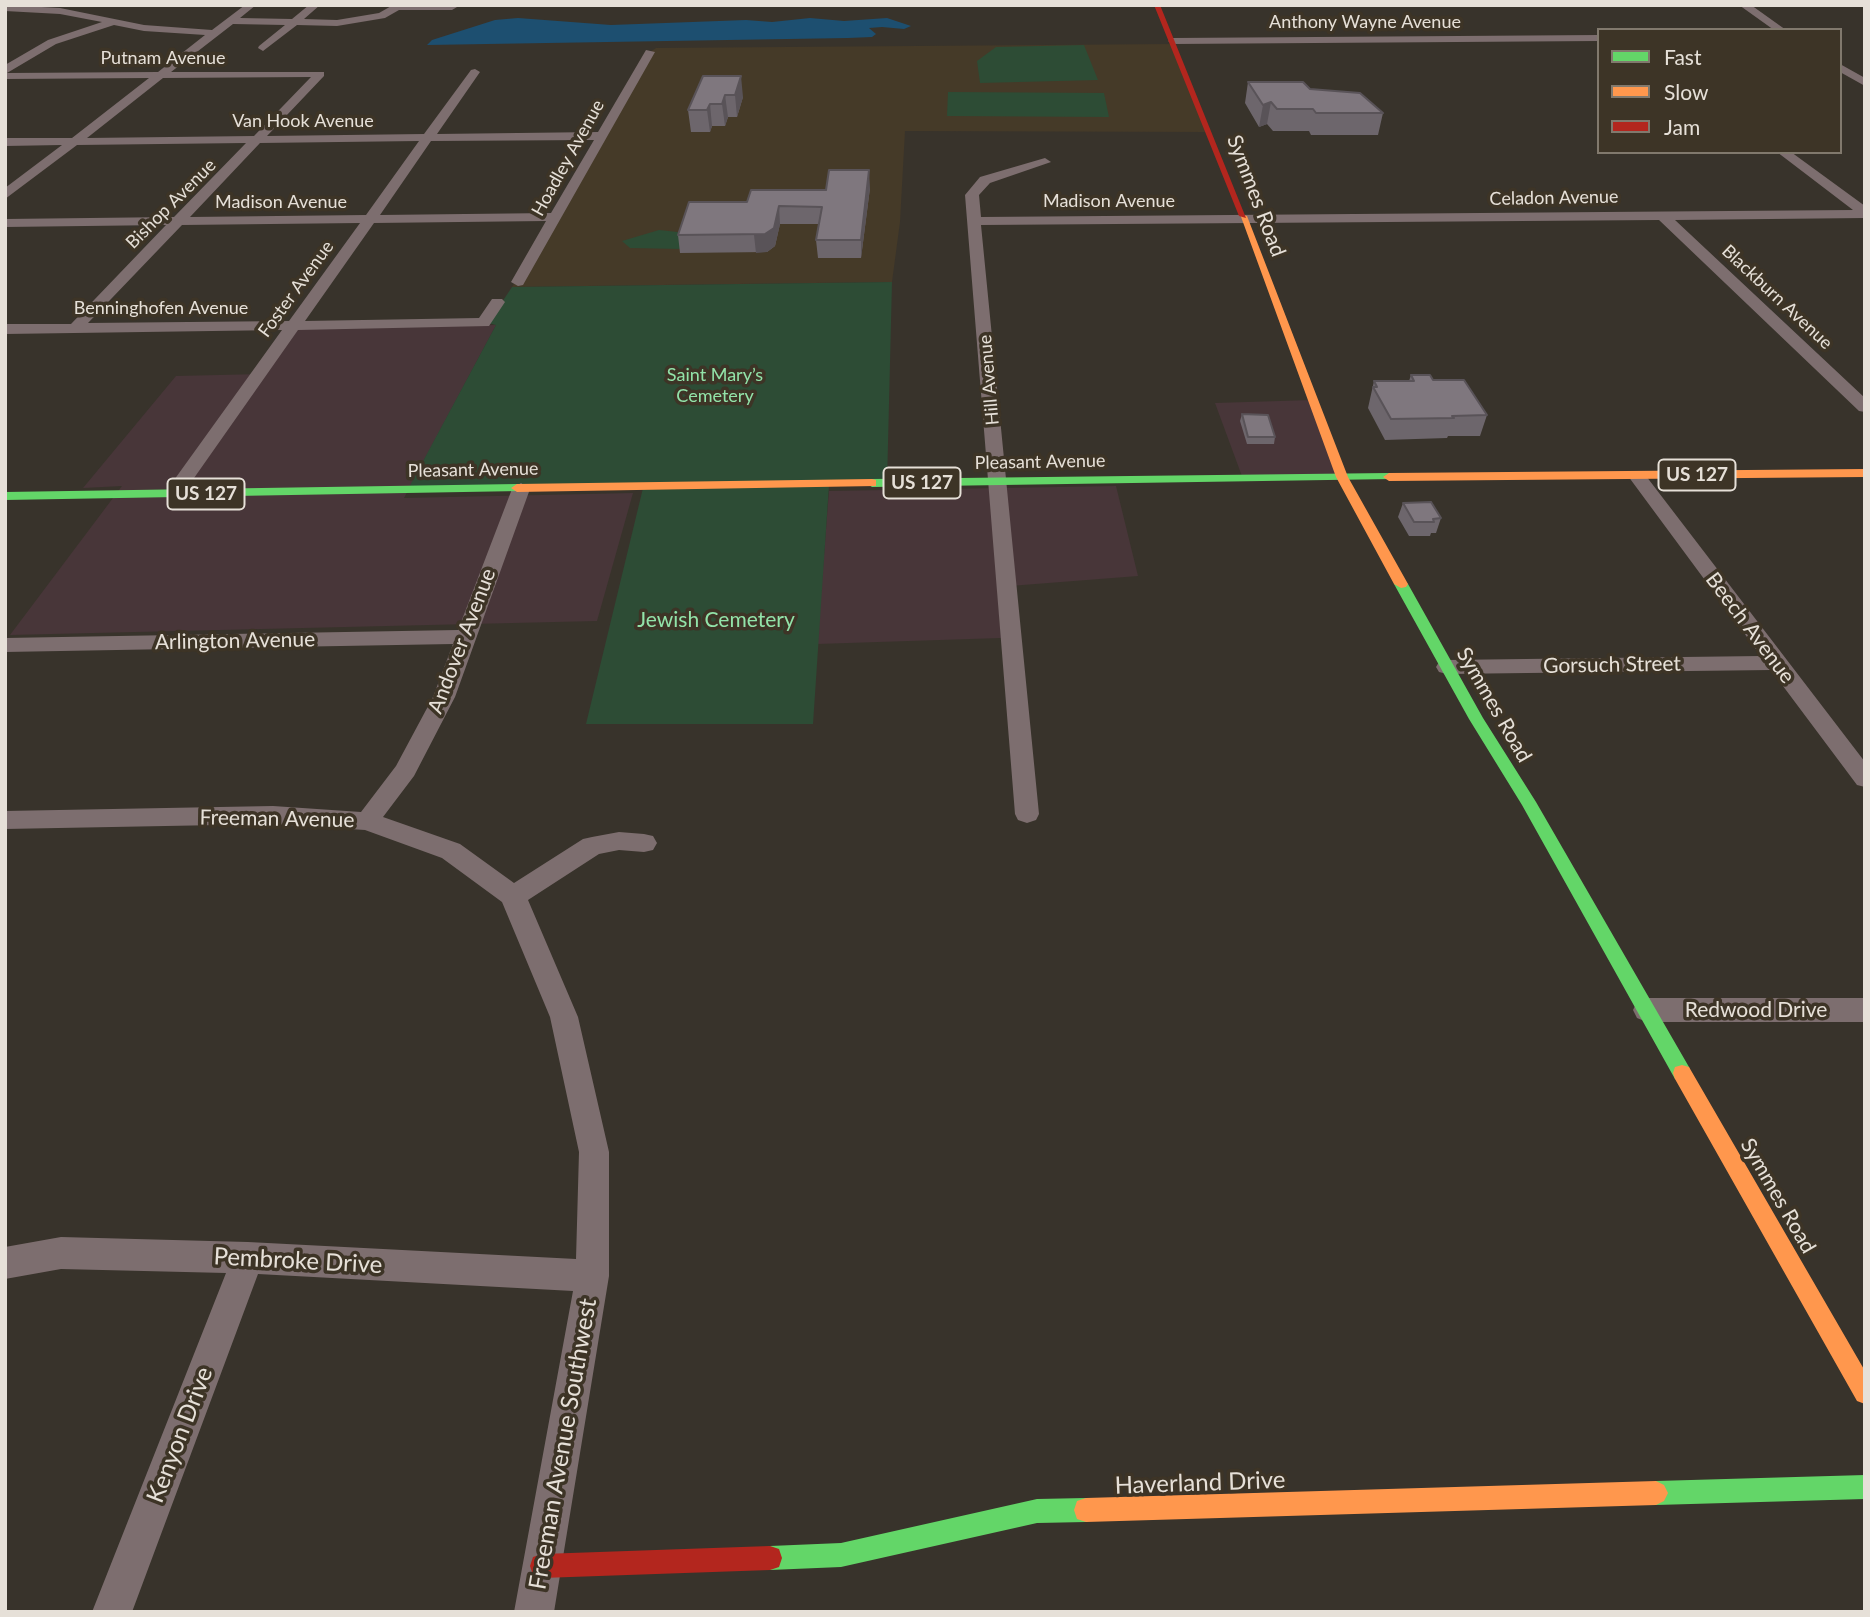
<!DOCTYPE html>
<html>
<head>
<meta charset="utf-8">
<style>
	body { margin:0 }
	#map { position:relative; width:1870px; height:1617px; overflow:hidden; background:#38332b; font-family:Lato,sans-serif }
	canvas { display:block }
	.frame { position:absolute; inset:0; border:7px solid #e6e0d8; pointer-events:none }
	.legend { position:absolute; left:1597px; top:28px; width:245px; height:126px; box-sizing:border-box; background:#3d3426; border:2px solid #81796d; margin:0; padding:9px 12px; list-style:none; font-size:21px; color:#e6e0d8 }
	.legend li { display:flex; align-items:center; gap:14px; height:35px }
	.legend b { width:35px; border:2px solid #81796d }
</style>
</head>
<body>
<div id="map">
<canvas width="1870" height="1617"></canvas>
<div class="frame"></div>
<ul class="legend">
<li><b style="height:9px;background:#63d668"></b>Fast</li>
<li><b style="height:9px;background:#ff974d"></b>Slow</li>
<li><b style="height:9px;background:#b3261e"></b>Jam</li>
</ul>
</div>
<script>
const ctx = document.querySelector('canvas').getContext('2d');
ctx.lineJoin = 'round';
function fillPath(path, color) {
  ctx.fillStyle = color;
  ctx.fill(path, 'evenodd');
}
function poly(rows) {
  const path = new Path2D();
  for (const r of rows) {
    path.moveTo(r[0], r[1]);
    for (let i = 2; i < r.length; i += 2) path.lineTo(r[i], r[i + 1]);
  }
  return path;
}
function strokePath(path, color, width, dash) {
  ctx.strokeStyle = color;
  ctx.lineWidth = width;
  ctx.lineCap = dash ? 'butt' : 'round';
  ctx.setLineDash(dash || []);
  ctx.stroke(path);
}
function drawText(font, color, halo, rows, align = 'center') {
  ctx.font = font + ' Lato,sans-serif';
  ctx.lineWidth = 7;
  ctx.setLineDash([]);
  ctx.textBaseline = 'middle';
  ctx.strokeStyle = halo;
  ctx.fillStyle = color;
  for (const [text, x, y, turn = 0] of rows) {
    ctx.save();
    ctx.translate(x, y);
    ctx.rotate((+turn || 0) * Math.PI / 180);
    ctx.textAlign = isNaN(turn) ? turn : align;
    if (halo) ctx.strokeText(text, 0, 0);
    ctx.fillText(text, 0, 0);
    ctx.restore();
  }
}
const commercial = poly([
	[496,325,404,498,633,493,597,621,10,635,122,486,83,488,176,376,262,374,295,328],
	[1312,400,1342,477,1243,479,1215,403],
	[1116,486,1138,576,997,587,1001,638,817,644,829,491]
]);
const built = poly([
	[1174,44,1209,132,905,131,900,222,892,282,512,287,557,217,650,52,656,48]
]);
const green = poly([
	[1084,45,1098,80,980,83,977,61,996,47],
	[948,92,1104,93,1109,117,947,116],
	[659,230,687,233,682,249,630,248,622,241],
	[892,282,887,484,829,485,813,724,586,724,643,488,407,491,496,325,488,323,512,287]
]);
const water = poly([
	[518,18,611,25,746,20,772,22,810,18,844,21,887,18,911,26,904,29,882,27,869,28,876,34,872,37,848,38,427,45,432,40,495,20]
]);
const street = poly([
	[5,5,60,8,144,25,212,30,245,5,256,5,240,18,292,19,309,5,320,5,304,19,337,20,379,13,393,5,457,7,452,10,399,10,385,18,337,26,297,25,263,51,258,48,259,46,285,25,233,24,171,72,324,72,324,76,267,136,424,134,471,70,475,69,480,72,437,134,598,132,646,50,655,52,523,285,518,286,511,282,546,221,374,223,305,321,479,318,492,299,502,299,505,302,489,326,298,330,180,498,173,500,164,494,282,330,5,334,5,324,71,324,166,225,5,227,5,219,174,217,246,143,77,145,5,199,5,188,62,145,5,146,5,138,72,138,149,78,5,79,5,65,48,40,102,22,60,14,5,11,5,5],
	[114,25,144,31,205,35,158,72,7,73,56,44,114,25],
	[311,77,254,136,87,138,163,78,311,77],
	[594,140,551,213,380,215,431,141,594,140],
	[419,141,366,215,190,217,260,143,419,141],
	[360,223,289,321,88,323,182,225,360,223],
	[1739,5,1751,5,1786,30,1774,30,1739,5],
	[1599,35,1599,41,1173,44,1168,41,1173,38,1599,35],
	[1840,64,1865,78,1865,86,1840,72,1840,64],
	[1777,152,1791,152,1865,206,1865,218,1675,220,1865,398,1865,412,1859,411,1659,220,981,225,1039,814,1036,820,1027,823,1018,820,1015,814,965,195,980,177,1045,158,1051,162,990,183,979,195,981,217,1853,210,1777,152],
	[1637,471,1643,472,1865,762,1865,787,1857,785,1771,670,1447,674,1439,672,1436,667,1439,662,1447,660,1761,656,1628,476,1637,471],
	[521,483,530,489,455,697,414,776,383,817,460,844,514,883,583,839,592,837,619,832,644,834,653,836,657,843,653,850,644,852,619,850,599,854,528,900,578,1017,609,1152,609,1276,554,1612,514,1612,573,1291,258,1274,132,1612,92,1612,226,1273,61,1269,5,1279,5,1247,61,1237,248,1242,576,1259,579,1152,550,1017,502,902,442,858,365,830,273,824,5,829,5,811,273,806,361,812,396,766,433,697,453,644,5,652,5,638,458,630,512,489,521,483],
	[1647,998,1865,998,1865,1022,1647,1022,1637,1018,1633,1010,1637,1002,1647,998]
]);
const fast = poly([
	[1389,473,1395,477,1393,479,872,487,866,483,872,479,1389,473],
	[517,484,521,485,521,491,5,500,5,492,517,484],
	[1401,580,1408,584,1483,718,1536,802,1689,1067,1691,1073,1689,1079,1682,1081,1675,1079,1522,805,1469,719,1394,584,1401,580],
	[1865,1475,1865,1499,1656,1505,1648,1501,1644,1493,1648,1485,1656,1481,1865,1475],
	[1086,1498,1095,1501,1098,1510,1095,1519,1086,1522,1037,1523,841,1567,770,1570,761,1567,758,1558,761,1549,770,1546,841,1543,1037,1499,1086,1498]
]);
const slow = poly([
	[1240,214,1247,216,1348,477,1408,584,1406,587,1401,588,1394,584,1336,477,1240,214],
	[1865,469,1865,477,1389,481,1383,477,1389,473,1865,469],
	[872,479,876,480,876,486,517,492,511,488,517,484,872,479],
	[1682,1065,1689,1067,1865,1371,1865,1404,1857,1401,1675,1079,1673,1073,1675,1067,1682,1065],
	[1656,1481,1664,1485,1668,1493,1664,1501,1656,1505,1086,1522,1077,1519,1074,1510,1077,1501,1086,1498,1656,1481]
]);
const jam = poly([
	[1154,5,1160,5,1246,218,1239,216,1154,5],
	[770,1546,779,1549,782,1558,779,1567,770,1570,542,1578,533,1575,530,1566,533,1557,542,1554,770,1546]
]);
const wall = poly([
	[703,76,743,97,737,117,728,117,725,126,712,126,710,132,691,132,688,110],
	[1248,82,1310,89,1383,113,1378,135,1311,135,1309,131,1273,131,1267,124,1259,127,1245,103],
	[870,188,861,258,818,258,816,240,819,224,780,224,775,246,767,252,680,253,678,235,747,202,826,190],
	[1411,375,1433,380,1487,415,1480,436,1448,436,1447,438,1385,440,1368,408,1374,381,1409,381],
	[1242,414,1275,437,1274,444,1247,444,1240,421],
	[1403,503,1441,518,1436,533,1431,533,1430,536,1409,536,1398,517]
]);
const shadedWall = poly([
	[741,76,743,97,737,117,735,95],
	[725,95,728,117,725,126,722,104],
	[1271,102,1267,124,1259,127,1263,105],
	[710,104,712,126,710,132,707,110],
	[869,170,870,188,861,258,861,240],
	[779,206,780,224,775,246,767,252,756,253,754,235]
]);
const building = poly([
	[703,76,741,76,735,95,725,95,722,104,710,104,707,110,688,110,703,76],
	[1248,82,1303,82,1310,89,1360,93,1383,113,1316,113,1313,109,1277,109,1271,102,1263,105,1248,82],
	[829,170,869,170,861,240,816,240,822,207,779,206,774,228,765,234,678,235,689,202,747,202,751,190,826,190,829,170],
	[1411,375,1430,375,1433,380,1464,380,1487,415,1452,416,1454,418,1391,419,1373,387,1377,387,1374,381,1414,381,1411,375],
	[1242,414,1268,415,1275,437,1248,437,1242,414],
	[1431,502,1441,518,1433,519,1434,522,1414,522,1403,503,1431,502]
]);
const farStreetnames = [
	["Anthony Wayne Avenue",1365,22],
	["Putnam Avenue",163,58],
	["Van Hook Avenue",303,121],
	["Hoadley Avenue",568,158,-61],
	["Celadon Avenue",1554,198,-1],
	["Madison Avenue",1109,201],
	["Madison Avenue",281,202],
	["Bishop Avenue",171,204,-45],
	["Foster Avenue",296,289,-54],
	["Blackburn Avenue",1777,297,43],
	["Benninghofen Avenue",161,308],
	["Hill Avenue",989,380,-95],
	["Pleasant Avenue",1040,462,-1],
	["Pleasant Avenue",473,470,-1]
];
const farParknames = [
	["Saint Mary’s",715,375],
	["Cemetery",715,396]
];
const shields = [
	[1697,475,77],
	[922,483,77],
	[206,494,77]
];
const shieldNames = [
	["US 127",1697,475],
	["US 127",922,483],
	["US 127",206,494]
];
const streetNames = [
	["Symmes Road",1256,196,69],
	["Beech Avenue",1750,628,53],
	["Arlington Avenue",235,641,-1],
	["Andover Avenue",462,641,-69],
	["Gorsuch Street",1612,665,-1],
	["Symmes Road",1494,705,60],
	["Freeman Avenue",277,819,1],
	["Redwood Drive",1756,1010],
	["Symmes Road",1778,1196,60]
];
const parkNames = [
	["Jewish Cemetery",716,620]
];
const nearStreetnames = [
	["Pembroke Drive",298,1261,3],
	["Kenyon Drive",180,1435,-69],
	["Freeman Avenue Southwest",563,1444,-80],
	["Haverland Drive",1200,1483,-2]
];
fillPath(commercial, '#483639');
fillPath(built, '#453a28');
fillPath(green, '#2d4c35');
fillPath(water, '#1d4f70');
fillPath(street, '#7d6e6f');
fillPath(fast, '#63d668');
fillPath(slow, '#ff974d');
fillPath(jam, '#b3261e');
fillPath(wall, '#6d666c');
fillPath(shadedWall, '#595358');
fillPath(building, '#7f777e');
strokePath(building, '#595358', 2);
drawText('18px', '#e6e0d8', '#3d3426', farStreetnames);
drawText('18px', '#92e3a9', '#3d3426', farParknames);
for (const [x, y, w] of shields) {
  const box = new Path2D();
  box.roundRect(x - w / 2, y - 15.5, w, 31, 5);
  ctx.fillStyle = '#3d3426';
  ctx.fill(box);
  strokePath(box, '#e6e0d8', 2);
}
drawText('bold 19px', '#e6e0d8', null, shieldNames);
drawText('21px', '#e6e0d8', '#3d3426', streetNames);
drawText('21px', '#92e3a9', '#3d3426', parkNames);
drawText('24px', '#e6e0d8', '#3d3426', nearStreetnames);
</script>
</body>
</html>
